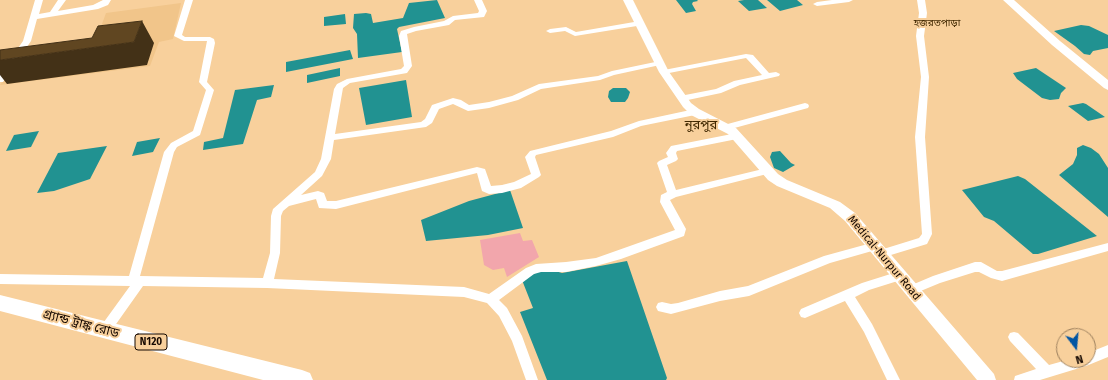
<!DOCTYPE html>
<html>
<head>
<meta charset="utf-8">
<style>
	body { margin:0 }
	#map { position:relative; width:1108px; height:380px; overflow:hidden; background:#f8d09c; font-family:"Fira Sans",sans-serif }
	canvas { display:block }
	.north { position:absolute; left:1056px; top:328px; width:40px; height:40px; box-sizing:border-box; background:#f8d09c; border:1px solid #9d805e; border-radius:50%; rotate:164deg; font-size:11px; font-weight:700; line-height:16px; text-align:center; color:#150800 }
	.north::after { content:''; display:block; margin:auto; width:14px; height:18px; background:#0155a3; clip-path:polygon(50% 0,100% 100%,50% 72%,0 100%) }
</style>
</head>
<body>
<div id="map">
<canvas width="1108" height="380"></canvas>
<div class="north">N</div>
</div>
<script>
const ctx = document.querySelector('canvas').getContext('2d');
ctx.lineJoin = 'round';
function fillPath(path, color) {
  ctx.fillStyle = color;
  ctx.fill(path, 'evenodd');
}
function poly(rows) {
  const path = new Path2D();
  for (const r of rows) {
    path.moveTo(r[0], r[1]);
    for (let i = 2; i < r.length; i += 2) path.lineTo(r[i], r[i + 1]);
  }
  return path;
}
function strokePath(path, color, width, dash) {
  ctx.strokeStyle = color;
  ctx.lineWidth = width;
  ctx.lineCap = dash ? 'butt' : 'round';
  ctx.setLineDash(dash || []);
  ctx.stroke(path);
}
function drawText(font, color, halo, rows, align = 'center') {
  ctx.font = font + ' "Fira Sans","Noto Sans Bengali",sans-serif';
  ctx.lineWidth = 4;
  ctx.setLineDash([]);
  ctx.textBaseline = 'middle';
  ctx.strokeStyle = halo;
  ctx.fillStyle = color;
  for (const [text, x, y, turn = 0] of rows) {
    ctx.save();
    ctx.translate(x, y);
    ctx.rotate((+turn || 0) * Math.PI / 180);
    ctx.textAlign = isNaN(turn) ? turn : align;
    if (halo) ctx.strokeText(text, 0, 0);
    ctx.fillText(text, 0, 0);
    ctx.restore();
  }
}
const built = poly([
	[181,3,173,39,159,42,150,66,0,85,8,73,95,43,106,13]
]);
const green = poly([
	[520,233,523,241,532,240,539,257,507,277,504,268,493,270,484,265,480,240]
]);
const water = poly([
	[437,0,445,18,399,27,397,29,402,52,358,58,357,34,353,28,354,14,366,13,371,14,373,23,403,18,409,3],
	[676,0,697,0,698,1,693,2,692,4,696,11,686,13],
	[744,0,758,0,767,8,749,11,738,1],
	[767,0,797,0,803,5,780,11],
	[345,14,346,24,324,26,324,17],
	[1081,25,1089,26,1108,35,1108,48,1093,51,1090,55,1084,54,1075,46,1054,31],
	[350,50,353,59,286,72,286,62],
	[340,68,340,76,307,83,307,75],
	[1036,68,1066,88,1061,93,1059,99,1050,100,1042,98,1017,79,1013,73],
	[406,80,412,117,366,125,359,88],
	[274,85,271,97,257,100,243,144,203,150,204,142,223,138,235,90],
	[613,88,626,88,630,92,628,98,625,102,611,102,608,97,609,91],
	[1083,103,1086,104,1105,117,1088,121,1068,106],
	[39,131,31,147,6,151,14,135],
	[160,138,153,152,132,156,137,142],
	[1083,145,1091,148,1099,154,1108,168,1108,217,1059,175,1073,164,1077,155,1077,148],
	[107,146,90,179,54,191,37,193,58,153],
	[780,151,791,163,795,165,783,172,774,168,770,157,772,152],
	[1018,176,1025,179,1097,236,1038,254,1033,254,994,221,984,217,962,190],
	[510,190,523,228,488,235,426,241,421,220,469,201],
	[627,261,667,378,666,380,547,380,520,312,533,308,522,280,545,268,562,273]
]);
const minor = poly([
	[35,0,43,0,39,14,50,12,58,0,66,0,58,11,93,5,103,0,111,0,108,5,98,9,37,19,31,41,3,82,0,82,0,74,23,41,35,0],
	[185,0,193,0,182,35,185,37,210,37,214,39,215,43,207,82,214,90,200,135,177,147,174,152,140,276,263,278,270,253,271,216,273,209,315,172,321,159,334,89,337,84,347,79,401,69,404,66,399,36,401,31,414,27,444,21,453,16,478,13,479,11,474,0,482,0,487,11,484,17,455,20,449,25,416,31,407,34,412,66,407,73,350,83,343,88,335,134,421,122,425,119,432,105,453,98,461,100,469,105,489,102,512,96,539,84,598,76,612,71,660,61,664,63,660,65,614,75,600,80,541,89,518,100,489,108,468,111,453,104,439,109,432,123,426,127,334,140,331,159,322,176,301,195,318,191,324,193,327,201,336,201,477,167,485,169,491,186,502,185,514,182,531,174,525,157,530,151,611,131,639,121,695,109,699,112,695,115,641,126,613,137,536,155,535,157,541,175,539,177,521,188,502,193,489,194,482,191,477,173,336,209,319,208,316,199,289,206,283,211,281,216,280,253,274,279,464,287,489,294,526,268,536,264,566,262,596,258,675,230,660,202,661,195,667,192,657,163,659,161,668,157,666,153,671,146,737,133,742,136,737,139,677,151,676,153,678,159,676,161,667,165,676,190,767,168,772,171,767,174,676,197,670,200,686,229,684,236,621,259,596,266,566,272,541,272,534,274,499,300,507,308,522,336,538,380,526,380,512,341,499,316,487,303,464,297,267,288,143,286,109,334,105,335,101,334,99,330,101,326,130,286,0,284,0,274,129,276,164,152,171,143,193,131,206,90,199,82,207,41,184,41,174,36,185,0],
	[832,0,853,0,849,2,817,6,813,4,817,2,832,0],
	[917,0,925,0,927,13,924,36,929,77,925,137,932,234,927,244,881,258,877,257,876,254,877,251,919,238,922,234,915,137,921,77,916,36,919,13,917,0],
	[640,21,643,21,643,25,575,36,565,31,550,33,546,31,550,29,566,27,576,32,640,21],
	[746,54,753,55,769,73,776,72,780,74,779,76,740,85,721,93,683,101,679,98,680,96,716,89,734,81,762,75,746,58,664,74,660,72,664,70,746,54],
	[805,103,808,104,809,106,808,108,727,130,722,127,724,125,805,103],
	[875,242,879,243,880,246,879,249,830,263,749,296,720,301,671,314,658,311,656,307,658,303,662,302,671,304,678,303,720,291,748,286,824,256,875,242],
	[1108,243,1108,251,1002,281,991,278,979,272,975,272,940,283,911,295,907,293,905,290,907,287,933,276,975,262,981,262,997,271,1002,271,1108,243],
	[900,271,904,273,906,276,904,279,869,290,855,297,872,324,900,380,887,380,864,332,845,301,805,318,801,317,799,313,801,309,862,283,900,271],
	[1014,332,1018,333,1049,365,1067,360,1088,360,1088,353,1108,345,1108,357,1086,366,1040,380,1014,380,1015,376,1036,369,1010,341,1008,337,1010,333,1014,332]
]);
const tertiary = poly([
	[623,0,633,0,669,72,691,103,699,109,736,128,778,174,787,180,840,202,855,213,994,374,996,380,977,380,845,221,830,208,777,186,768,180,728,134,691,115,683,107,659,72,623,0]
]);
const secondary = poly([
	[1003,0,1014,0,1060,41,1108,80,1108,90,1104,88,1052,45,1003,0]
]);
const trunk = poly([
	[0,295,302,370,310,373,313,380,263,380,0,311,0,295]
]);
const shadedWall = poly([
	[142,21,154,43,147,65,7,84,0,75,0,60,134,42]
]);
const building = poly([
	[142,21,134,42,0,60,0,50,92,38,98,26,142,21]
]);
const farNeighbourhoodnames = [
	["হজরতপাড়া",937,23]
];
const shields = [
	[151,342,32]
];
const shieldNames = [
	["N120",151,342]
];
const streetNames = [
	["Medical-Nurpur Road",884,258,50]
];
const quarterNames = [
	["নুরপুর",701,125]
];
const nearStreetnames = [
	["গ্র্যান্ড ট্রাঙ্ক রোড",81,324,15]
];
fillPath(built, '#f1c58a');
fillPath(green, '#f2a6ac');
fillPath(water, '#219291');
fillPath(minor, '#fff');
fillPath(tertiary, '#fff');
fillPath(secondary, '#fff');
fillPath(trunk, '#fff');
fillPath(shadedWall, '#433117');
fillPath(building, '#604621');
strokePath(building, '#433117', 1);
drawText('10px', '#412800', '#f8d09c', farNeighbourhoodnames);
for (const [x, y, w] of shields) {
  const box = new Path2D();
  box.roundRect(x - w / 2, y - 8, w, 16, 3);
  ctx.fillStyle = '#f8d09c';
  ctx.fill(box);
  strokePath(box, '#150800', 1);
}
drawText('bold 10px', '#150800', null, shieldNames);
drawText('11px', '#150800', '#f8d09c', streetNames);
drawText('13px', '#412800', '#f8d09c', quarterNames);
drawText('13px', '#150800', '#f8d09c', nearStreetnames);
</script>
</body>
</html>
